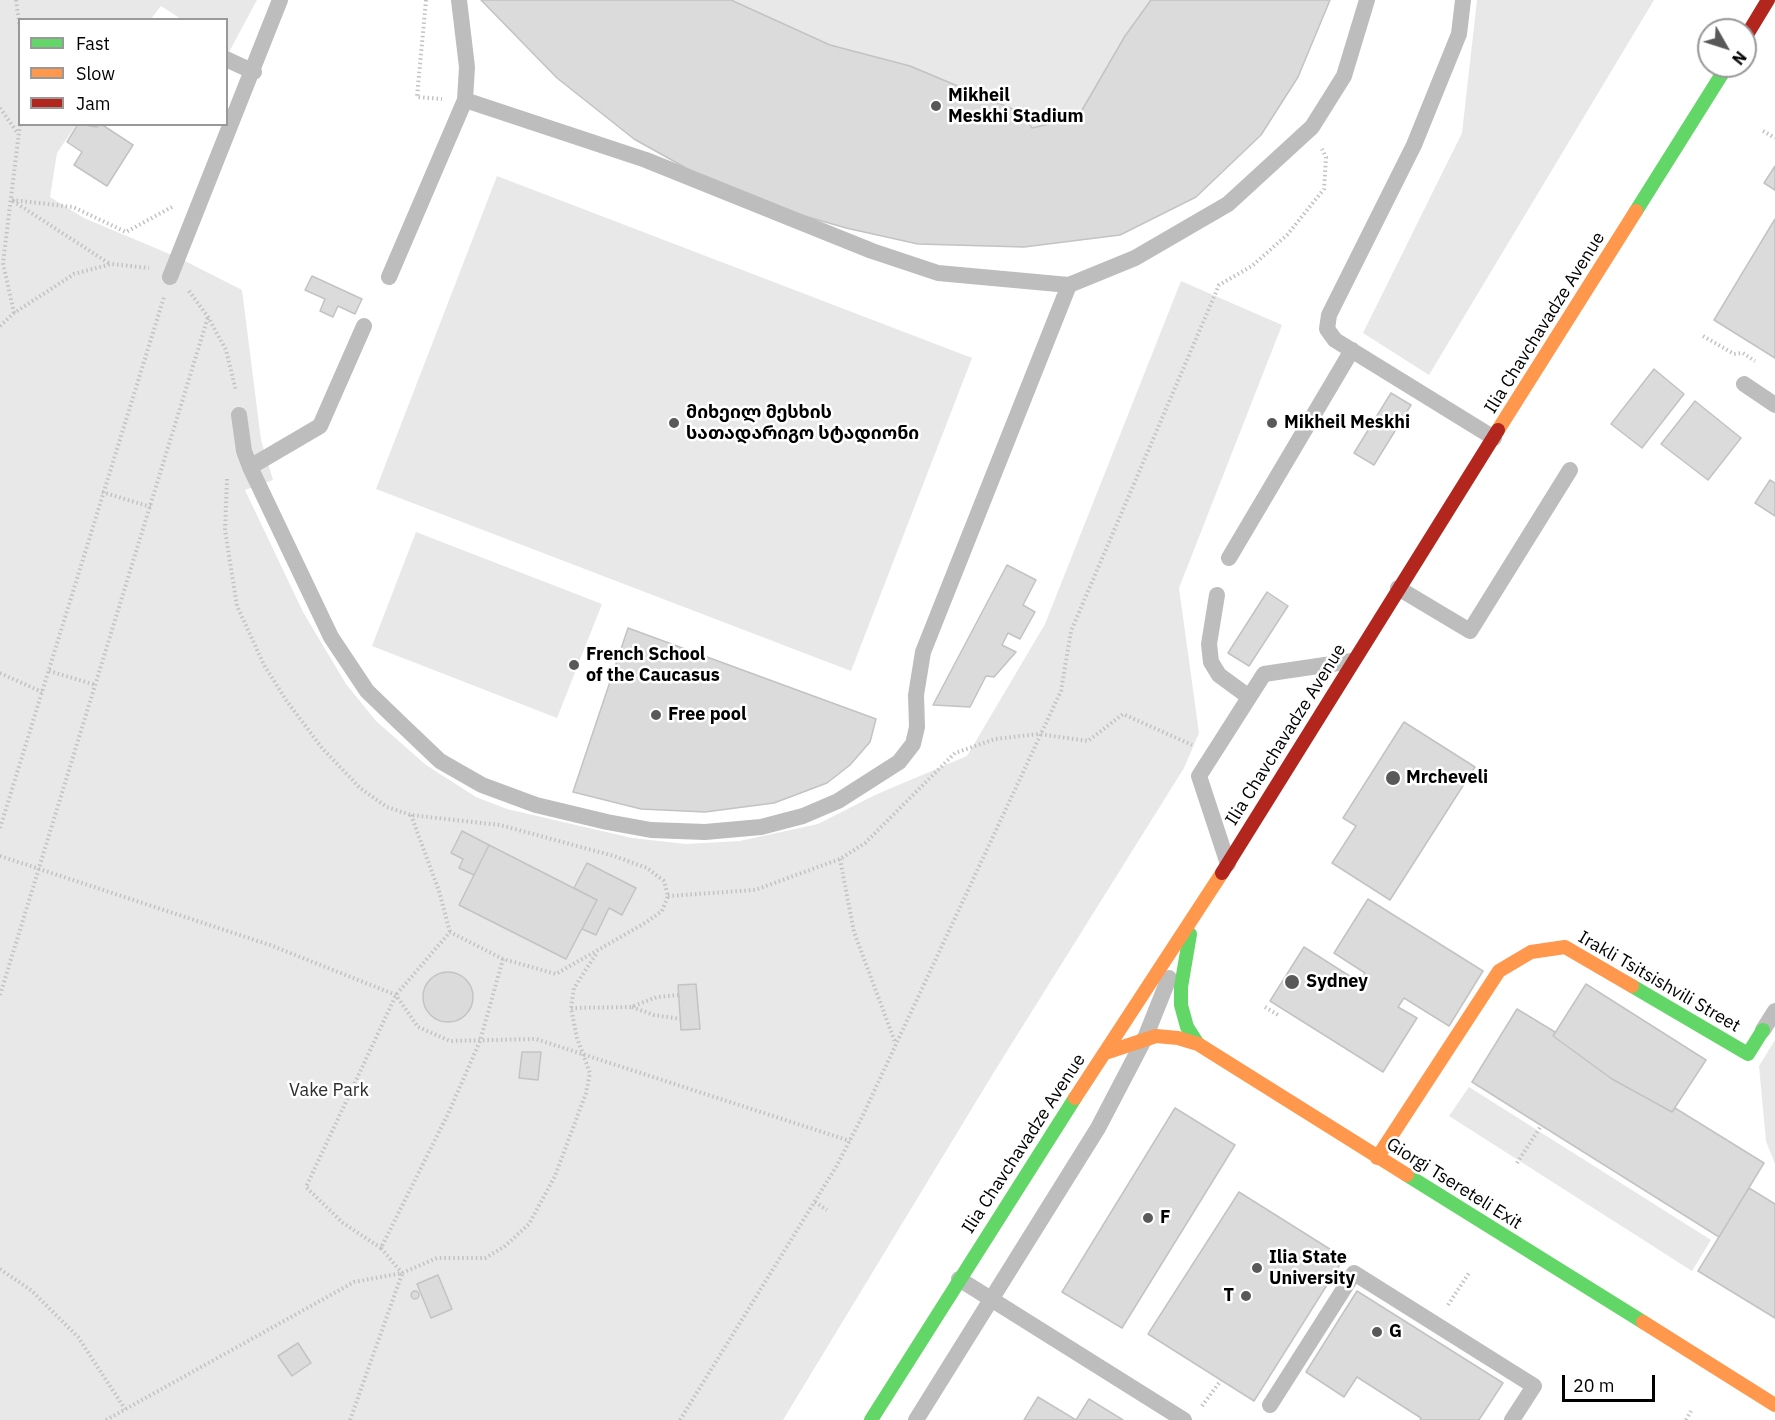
<!DOCTYPE html>
<html>
<head>
<meta charset="utf-8">
<style>
	body { margin:0 }
	#map { position:relative; width:1775px; height:1420px; overflow:hidden; background:#fff; font-family:"IBM Plex Sans",sans-serif }
	canvas { display:block }
	.legend { position:absolute; left:18px; top:18px; width:210px; height:108px; box-sizing:border-box; background:#fff; border:2px solid #999; margin:0; padding:8px 10px; list-style:none; font-size:18px; color:#000 }
	.legend li { display:flex; align-items:center; gap:12px; height:30px }
	.legend b { width:30px; border:2px solid #999 }
	.north { position:absolute; left:1697px; top:18px; width:60px; height:60px; box-sizing:border-box; background:#fff; border:2px solid #999; border-radius:50%; rotate:129deg; font-size:16px; font-weight:700; line-height:24px; text-align:center; color:#000 }
	.north::after { content:''; display:block; margin:auto; width:21px; height:27px; background:#595959; clip-path:polygon(50% 0,100% 100%,50% 72%,0 100%) }
	.scale { position:absolute; left:1562px; top:1375px; width:93px; height:27px; box-sizing:border-box; border:3px solid #000; border-top:0; padding-left:8px; font-size:18px; line-height:21px; white-space:nowrap; color:#000; -webkit-text-stroke:4px #fff; paint-order:stroke }
</style>
</head>
<body>
<div id="map">
<canvas width="1775" height="1420"></canvas>
<ul class="legend">
<li><b style="height:8px;background:#63d668"></b>Fast</li>
<li><b style="height:8px;background:#ff974d"></b>Slow</li>
<li><b style="height:8px;background:#b3261e"></b>Jam</li>
</ul>
<div class="north">N</div>
<div class="scale">20 m</div>
</div>
<script>
const ctx = document.querySelector('canvas').getContext('2d');
ctx.lineJoin = 'round';
function fillPath(path, color) {
  ctx.fillStyle = color;
  ctx.fill(path, 'evenodd');
}
function poly(rows) {
  const path = new Path2D();
  for (const r of rows) {
    if (r.length === 3) {
      path.moveTo(r[0] + r[2], r[1]);
      path.arc(r[0], r[1], r[2], 0, 2 * Math.PI);
      continue;
    }
    path.moveTo(r[0], r[1]);
    for (let i = 2; i < r.length; i += 2) path.lineTo(r[i], r[i + 1]);
  }
  return path;
}
function strokePath(path, color, width, dash) {
  ctx.strokeStyle = color;
  ctx.lineWidth = width;
  ctx.lineCap = dash ? 'butt' : 'round';
  ctx.setLineDash(dash || []);
  ctx.stroke(path);
}
function drawText(font, color, halo, rows, align = 'center') {
  ctx.font = font + ' "IBM Plex Sans","Noto Sans Georgian",sans-serif';
  ctx.lineWidth = 5;
  ctx.setLineDash([]);
  ctx.textBaseline = 'middle';
  ctx.strokeStyle = halo;
  ctx.fillStyle = color;
  for (const [text, x, y, turn = 0] of rows) {
    ctx.save();
    ctx.translate(x, y);
    ctx.rotate((+turn || 0) * Math.PI / 180);
    ctx.textAlign = isNaN(turn) ? turn : align;
    if (halo) ctx.strokeText(text, 0, 0);
    ctx.fillText(text, 0, 0);
    ctx.restore();
  }
}
const green = poly([
	[0,0,257,0,229,52,227,51,226,20,181,19,161,6,151,19,20,20,20,124,76,125,57,153,50,197,84,218,179,258,242,290,261,440,273,480,245,490,303,612,346,684,376,721,426,765,476,797,507,809,632,838,686,844,740,841,818,824,875,795,967,756,1045,624,1181,281,1282,325,1179,588,1199,733,1184,768,994,1072,783,1420,0,1420],
	[481,0,1330,0,1298,77,1261,135,1196,197,1120,235,1024,247,918,244,846,228,763,204,695,173,634,139],
	[1477,0,1654,0,1429,375,1363,333,1462,133],
	[497,176,972,358,851,671,376,489],
	[416,532,602,604,557,718,372,646],
	[1775,1040,1775,1164,1766,1141,1759,1066],
	[1469,1087,1711,1240,1692,1271,1449,1116]
]);
const building = poly([
	[481,0,731,0,830,45,910,66,1022,113,1032,128,1078,117,1125,36,1151,0,1330,0,1298,77,1261,135,1196,197,1120,235,1024,247,918,244,846,228,763,204,695,173,634,139,557,78,481,0],
	[78,124,97,127,101,124,133,145,107,186,74,165,82,152,67,142,78,124],
	[1775,166,1775,190,1764,183,1775,166],
	[1775,219,1775,358,1714,320,1775,219],
	[312,276,362,299,355,314,338,306,333,317,320,311,325,299,305,290,312,276],
	[1654,369,1684,394,1642,448,1611,424,1654,369],
	[1391,393,1411,405,1374,465,1354,453,1391,393],
	[1695,401,1741,438,1708,480,1661,444,1695,401],
	[1770,480,1775,483,1775,516,1755,503,1770,480],
	[1007,565,1036,580,1023,605,1035,612,1020,639,1008,633,1002,645,1016,652,994,677,986,676,970,707,933,705,1007,565],
	[1267,592,1288,606,1249,666,1228,653,1267,592],
	[628,628,876,719,870,742,850,765,827,783,774,803,705,812,641,809,573,792,628,628],
	[1404,722,1475,767,1390,900,1332,863,1356,826,1343,818,1404,722],
	[462,831,489,845,474,875,459,868,463,859,451,853,462,831],
	[489,845,597,900,566,959,459,905,489,845],
	[587,863,636,888,622,915,609,908,596,935,582,929,597,900,574,888,587,863],
	[1368,899,1483,971,1449,1026,1404,998,1398,1007,1417,1018,1383,1072,1270,1001,1304,947,1359,982,1365,973,1334,953,1368,899],
	[448,997,25],
	[696,984,700,1029,681,1030,678,985,696,984],
	[1586,984,1706,1060,1672,1112,1612,1079,1553,1036,1586,984],
	[1517,1009,1555,1032,1553,1036,1612,1079,1672,1112,1675,1108,1764,1163,1719,1237,1472,1082,1517,1009],
	[522,1052,541,1052,538,1080,519,1078,522,1052],
	[1175,1108,1235,1145,1122,1328,1062,1292,1175,1108],
	[1749,1188,1775,1204,1775,1318,1698,1271,1749,1188],
	[1239,1192,1344,1258,1254,1401,1148,1334,1239,1192],
	[438,1275,452,1309,431,1318,417,1284,438,1275],
	[1357,1291,1503,1383,1479,1420,1420,1420,1421,1418,1357,1377,1344,1397,1306,1372,1357,1291],
	[415,1295,4],
	[298,1343,311,1363,292,1376,278,1356,298,1343],
	[1038,1397,1076,1420,1024,1420,1038,1397],
	[1089,1399,1123,1420,1076,1420,1089,1399]
]);
const path = poly([
	[16,0,20,29],
	[426,0,417,97,442,99],
	[0,108,17,132],
	[1763,131,1775,138],
	[12,200,73,207,126,232,172,207],
	[13,201,110,264],
	[189,291,208,317,226,350,236,391],
	[14,313,3,263,20,124],
	[0,326,14,313,74,274,111,264,149,268],
	[1703,336,1734,354,1743,353,1755,361],
	[227,479,225,530,237,606,264,665,286,700,322,748,360,788,387,807,411,815,500,825,614,856,647,868,664,881,668,896,662,911,645,923,556,974,503,959,480,1041,448,1114,381,1248,402,1273],
	[102,492,151,507],
	[49,671,96,685],
	[0,673,42,692],
	[411,815,439,891,450,932],
	[0,828,164,297],
	[0,856,270,945,396,995,418,1027,450,1041,536,1039,850,1141],
	[840,859,854,932,895,1042],
	[668,896,755,890,840,859,865,843,955,753,995,739,1039,734,1088,741,1123,714,1192,745],
	[0,995,208,317],
	[632,1007,654,1015,681,1019],
	[1265,1007,1278,1015],
	[571,1008,631,1007,657,997,679,995],
	[1517,1163,1541,1126],
	[815,1202,827,1210],
	[381,1248,343,1223,306,1187,396,995,450,932,503,959],
	[0,1269,32,1291,78,1337,125,1409],
	[1448,1305,1469,1273],
	[1202,1406,1221,1380],
	[106,1420,354,1282,402,1273,437,1258,485,1258,504,1247,529,1224,555,1176,586,1093,590,1073,577,1038,571,1008,574,988,596,954],
	[350,1420,402,1274],
	[680,1420,836,1167,863,1115,1061,691,1071,631,1219,285,1252,266,1287,235,1324,189,1326,157,1322,149],
	[1686,1420,1691,1411]
]);
const lane = poly([
	[459,0,467,67,465,100,646,160,872,251,938,273,1069,285,1135,258,1228,204,1312,127,1344,76,1367,0],
	[1463,0,1459,34,1414,145,1329,315,1327,329,1335,340,1494,438],
	[226,59,254,72],
	[170,277,280,0],
	[389,277,465,100],
	[364,326,320,426,250,467,331,637,367,691,398,721,440,761,482,785,536,805,607,822,651,830,705,832,761,827,803,816,838,801,899,762,913,744,917,727,916,695,923,652,1069,285],
	[1744,384,1775,405],
	[239,415,244,451,250,467],
	[1229,558,1352,350],
	[1398,588,1470,631,1570,470],
	[1217,595,1209,644,1211,662,1219,675,1249,697],
	[1228,864,1199,776,1264,674,1352,661],
	[1763,1030,1775,1011],
	[959,1279,1184,1420],
	[1270,1405,1354,1273,1534,1386,1512,1420],
	[916,1420,1098,1128,1145,1038,1169,978]
]);
const fast = poly([
	[1636,211,1727,66],
	[1190,934,1181,987,1181,1005,1187,1027,1198,1044],
	[1632,986,1748,1054,1763,1030],
	[1407,1175,1643,1322],
	[871,1420,1075,1098]
]);
const slow = poly([
	[1498,430,1636,211],
	[1105,1053,1156,1036,1178,1038,1198,1044,1407,1175],
	[1075,1098,1222,873],
	[1377,1158,1499,971,1531,952,1565,947,1632,986],
	[1643,1322,1775,1405]
]);
const jam = poly([
	[1745,38,1768,0],
	[1222,873,1498,430]
]);
const markers = [
	[936,106,6,"#595959"],
	[674,423,6,"#595959"],
	[1272,423,6,"#595959"],
	[574,665,6,"#595959"],
	[656,715,6,"#595959"],
	[1393,778,8,"#595959"],
	[1292,982,8,"#595959"],
	[1148,1218,6,"#595959"],
	[1257,1268,6,"#595959"],
	[1246,1296,6,"#595959"],
	[1377,1332,6,"#595959"]
];
const poiNames = [
	["Mikheil",948,96],
	["Meskhi Stadium",948,117],
	["მიხეილ მესხის",686,413],
	["სათადარიგო სტადიონი",686,434],
	["Mikheil Meskhi",1284,423],
	["French School",586,655],
	["of the Caucasus",586,676],
	["Free pool",668,715],
	["Mrcheveli",1406,778],
	["Sydney",1306,982],
	["F",1160,1218],
	["Ilia State",1269,1258],
	["University",1269,1279],
	["T",1234,1296,"right"],
	["G",1389,1332]
];
const streetNames = [
	["Ilia Chavchavadze Avenue",1545,323,-58],
	["Ilia Chavchavadze Avenue",1286,735,-58],
	["Irakli Tsitsishvili Street",1659,982,30],
	["Ilia Chavchavadze Avenue",1024,1144,-57],
	["Giorgi Tsereteli Exit",1454,1184,32]
];
const parkNames = [
	["Vake Park",329,1091]
];
fillPath(green, '#e8e8e8');
fillPath(building, '#dbdbdb');
strokePath(building, '#c3c3c3', 1.5);
strokePath(path, '#c2c2c2', 4, [1.5, 3]);
strokePath(lane, '#bdbdbd', 16);
strokePath(fast, '#63d668', 14);
strokePath(slow, '#ff974d', 14);
strokePath(jam, '#b3261e', 14);
for (const [x, y, r, color] of markers) {
  const dot = new Path2D();
  dot.arc(x, y, r, 0, 2 * Math.PI);
  ctx.fillStyle = color;
  ctx.fill(dot);
  strokePath(dot, '#fff', 2);
}
drawText('bold 18px', '#000', '#fff', poiNames, 'left');
drawText('18px', '#000', '#fff', streetNames);
drawText('18px', '#2c2c2c', '#fff', parkNames);
</script>
</body>
</html>
